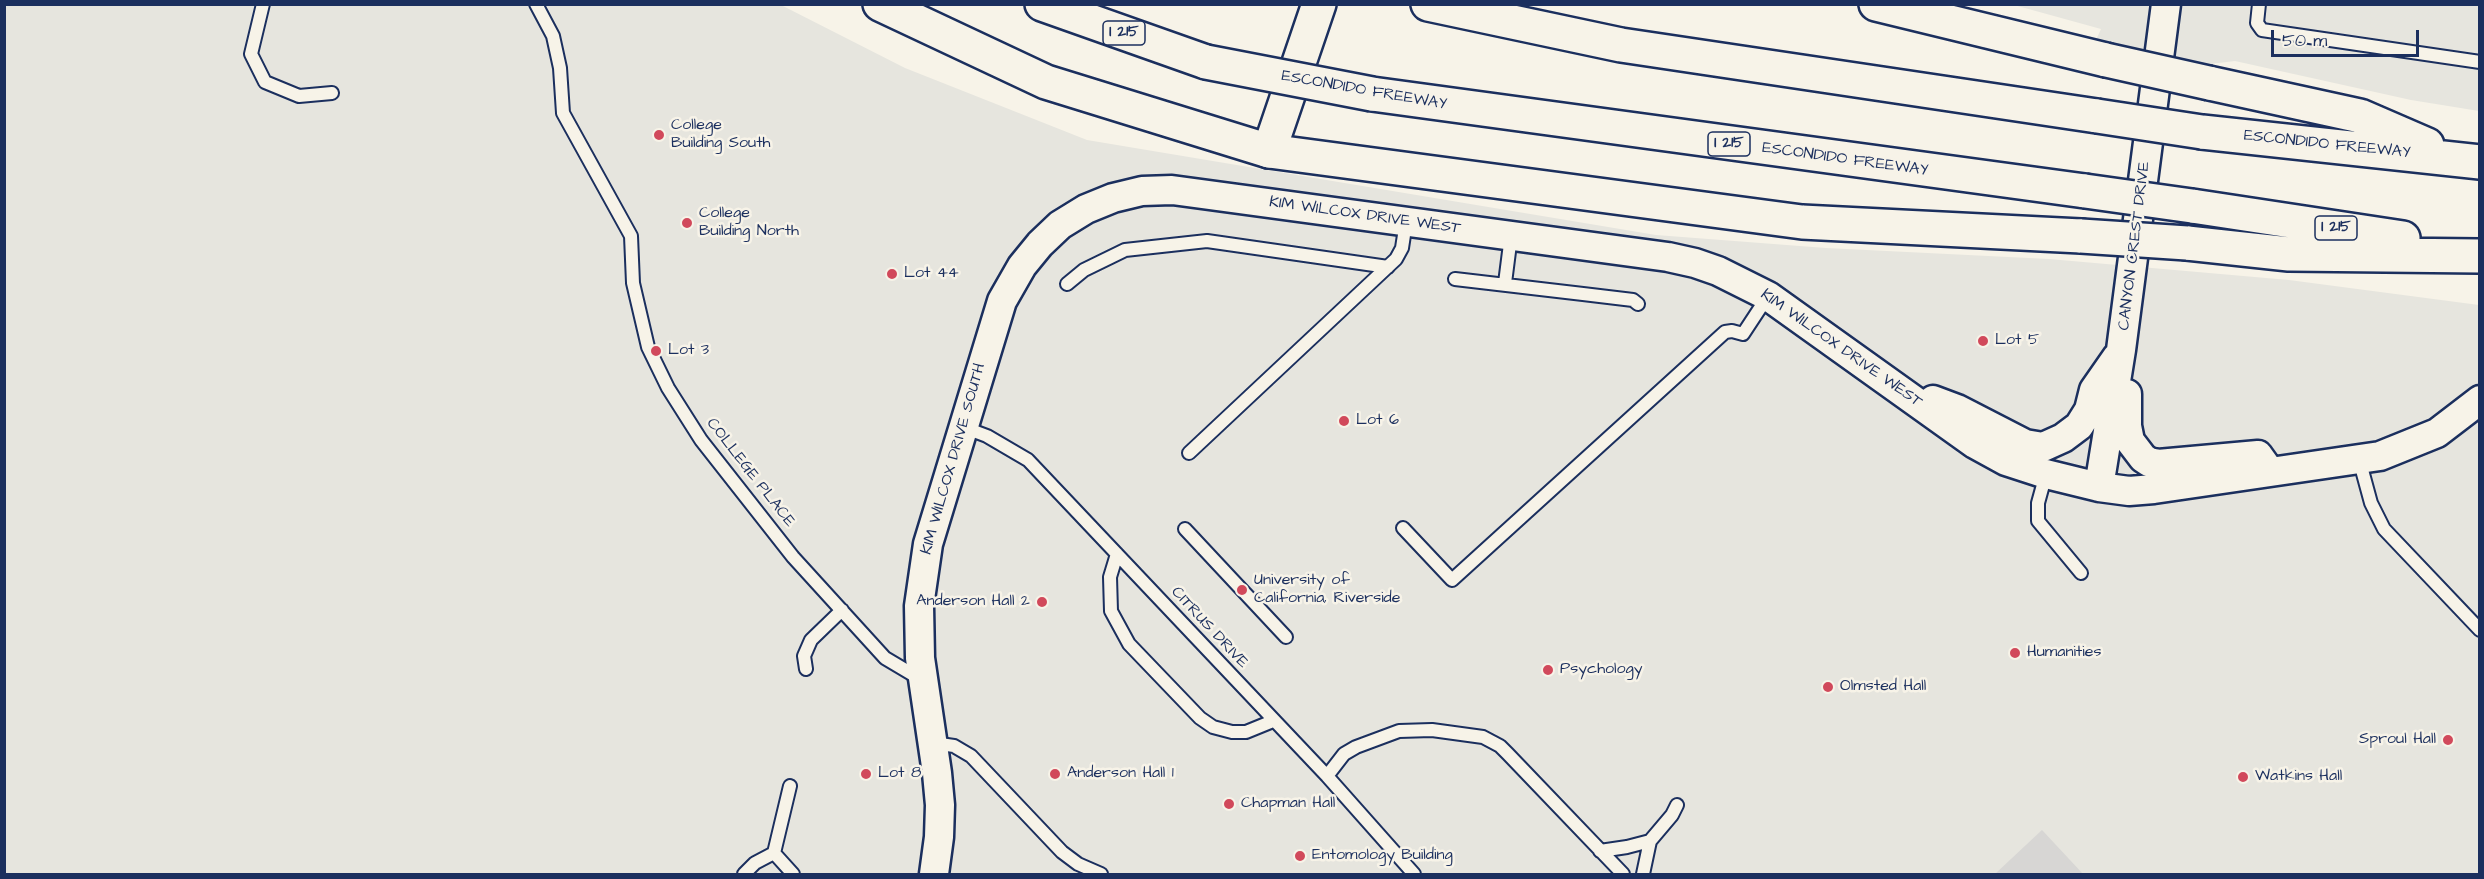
<!DOCTYPE html>
<html>
<head>
<meta charset="utf-8">
<style>
	body { margin:0 }
	#map { position:relative; width:2484px; height:879px; overflow:hidden; background:#f7f3e8; font-family:"Architects Daughter",sans-serif }
	canvas { display:block }
	.frame { position:absolute; inset:0; border:6px solid #1b2f5e; pointer-events:none }
	.scale { position:absolute; left:2271px; top:30px; width:148px; height:27px; box-sizing:border-box; border:3px solid #1b2f5e; border-top:0; padding-left:8px; font-size:18px; line-height:21px; white-space:nowrap; color:#1b2f5e; -webkit-text-stroke:4px #f7f3e8; paint-order:stroke }
</style>
</head>
<body>
<div id="map">
<canvas width="2484" height="879"></canvas>
<div class="frame"></div>
<div class="scale">50 m</div>
</div>
<script>
const ctx = document.querySelector('canvas').getContext('2d');
ctx.lineJoin = 'round';
function fillPath(path, color) {
  ctx.fillStyle = color;
  ctx.fill(path, 'evenodd');
}
function poly(rows) {
  const path = new Path2D();
  for (const r of rows) {
    path.moveTo(r[0], r[1]);
    for (let i = 2; i < r.length; i += 2) path.lineTo(r[i], r[i + 1]);
  }
  return path;
}
function strokePath(path, color, width, dash) {
  ctx.strokeStyle = color;
  ctx.lineWidth = width;
  ctx.lineCap = dash ? 'butt' : 'round';
  ctx.setLineDash(dash || []);
  ctx.stroke(path);
}
function drawText(font, color, halo, rows, align = 'center') {
  ctx.font = font + ' "Architects Daughter",sans-serif';
  ctx.lineWidth = 5;
  ctx.setLineDash([]);
  ctx.textBaseline = 'middle';
  ctx.strokeStyle = halo;
  ctx.fillStyle = color;
  for (const [text, x, y, turn = 0] of rows) {
    ctx.save();
    ctx.translate(x, y);
    ctx.rotate((+turn || 0) * Math.PI / 180);
    ctx.textAlign = isNaN(turn) ? turn : align;
    if (halo) ctx.strokeText(text, 0, 0);
    ctx.fillText(text, 0, 0);
    ctx.restore();
  }
}
const built = poly([
	[5,5,781,5,905,68,1087,140,1656,235,1826,248,2049,259,2289,280,2479,305,2479,874,5,874],
	[2014,5,2479,5,2479,111,2411,100,2235,61,2202,65,2096,40,2101,29]
]);
const green = poly([
	[2042,830,2083,874,1995,874]
]);
const service = poly([
	[263,4,251,54,265,82,299,96,332,93],
	[536,4,553,36,560,68,563,113,631,236,633,283,648,347,668,388,701,440,793,557,885,658,922,680],
	[2259,4,2257,23,2262,30,2480,62],
	[1455,279,1583,294,1633,300,1638,304],
	[1505,283,1511,236],
	[1067,284,1084,270,1125,250,1207,241,1388,267],
	[963,427,987,436,1028,460,1327,776,1414,874],
	[1189,453,1396,259,1402,248,1406,222],
	[2359,459,2371,503,2384,529,2480,630],
	[2046,474,2038,503,2038,521,2081,573],
	[1403,528,1452,580,1725,332,1732,331,1743,334,1768,296],
	[1185,529,1286,637],
	[1117,554,1110,577,1111,611,1129,644,1200,718,1213,727,1232,732,1246,732,1273,721],
	[806,669,804,656,811,640,842,610],
	[933,743,954,746,971,756,1062,852,1078,864,1101,874],
	[1327,776,1344,754,1356,747,1399,731,1432,730,1483,737,1500,746,1508,754,1623,874],
	[790,786,774,853,793,874],
	[1650,841,1672,815,1677,805],
	[1600,851,1627,847,1650,841,1643,874],
	[744,874,755,863,774,853]
]);
const tertiary = poly([
	[2127,394,2127,426,2130,441,2143,458,2149,462,2158,464,2258,455,2268,469],
	[1933,400,1957,409,2025,444,2043,447,2063,438,2079,426,2089,410,2094,390,2117,357],
	[2099,487,2121,350,2166,4],
	[934,874,939,837,940,805,937,773,920,658,919,606,928,544,1002,301,1022,266,1040,244,1060,225,1086,209,1113,198,1142,191,1172,190,1668,257,1695,263,1718,271,1768,296,1975,444,2006,461,2046,474,2099,487,2129,491,2154,489,2380,456,2437,433,2480,400]
]);
const primary = poly([
	[1269,151,1319,4]
]);
const motorway = poly([
	[880,4,1046,82,1269,151,1802,222,2081,236],
	[1042,4,1206,62],
	[1428,4,1621,45,2097,116],
	[1876,4,2106,60],
	[2209,83,2360,116,2427,145],
	[1372,94,2085,191],
	[2202,132,2480,162],
	[2192,206,2403,238],
	[2187,243,2289,254,2480,256]
]);
const motorwayBridge = poly([
	[2106,60,2209,83],
	[1206,62,1372,94],
	[2097,116,2202,132],
	[2085,191,2192,206],
	[2081,236,2187,243]
]);
const markers = [
	[659,135,6,"#d1495b"],
	[687,223,6,"#d1495b"],
	[892,274,6,"#d1495b"],
	[1983,341,6,"#d1495b"],
	[656,351,6,"#d1495b"],
	[1344,421,6,"#d1495b"],
	[1242,590,6,"#d1495b"],
	[1042,602,6,"#d1495b"],
	[2015,653,6,"#d1495b"],
	[1548,670,6,"#d1495b"],
	[1828,687,6,"#d1495b"],
	[2448,740,6,"#d1495b"],
	[866,774,6,"#d1495b"],
	[1055,774,6,"#d1495b"],
	[2243,777,6,"#d1495b"],
	[1229,804,6,"#d1495b"],
	[1300,856,6,"#d1495b"]
];
const shields = [
	[1124,33,42],
	[1729,144,42],
	[2336,228,42]
];
const shieldNames = [
	["I 215",1124,33],
	["I 215",1729,144],
	["I 215",2336,228]
];
const streetNames = [
	["ESCONDIDO FREEWAY",1364,91,10],
	["ESCONDIDO FREEWAY",2327,145,6],
	["ESCONDIDO FREEWAY",1845,160,8],
	["KIM WILCOX DRIVE WEST",1365,216,8],
	["CANYON CREST DRIVE",2135,246,-83],
	["KIM WILCOX DRIVE WEST",1841,349,35],
	["KIM WILCOX DRIVE SOUTH",954,459,-74],
	["COLLEGE PLACE",750,473,52],
	["CITRUS DRIVE",1209,628,47]
];
const poiNames = [
	["College",671,126],
	["Building South",671,144],
	["College",699,214],
	["Building North",699,232],
	["Lot 44",904,274],
	["Lot 5",1995,341],
	["Lot 3",668,351],
	["Lot 6",1356,421],
	["University of",1254,581],
	["California, Riverside",1254,599],
	["Anderson Hall 2",1030,602,"right"],
	["Humanities",2027,653],
	["Psychology",1560,670],
	["Olmsted Hall",1840,687],
	["Sproul Hall",2436,740,"right"],
	["Lot 8",878,774],
	["Anderson Hall 1",1067,774],
	["Watkins Hall",2255,777],
	["Chapman Hall",1241,804],
	["Entomology Building",1312,856]
];
fillPath(built, '#e6e5de');
fillPath(green, '#d7d6d4');
strokePath(service, '#1b2f5e', 16);
strokePath(tertiary, '#1b2f5e', 33);
strokePath(primary, '#1b2f5e', 38);
strokePath(motorway, '#1b2f5e', 38);
strokePath(service, '#f7f3e8', 12);
strokePath(tertiary, '#f7f3e8', 28);
strokePath(primary, '#f7f3e8', 33);
strokePath(motorway, '#f7f3e8', 33);
strokePath(motorwayBridge, '#1b2f5e', 38, []);
strokePath(motorwayBridge, '#f7f3e8', 33);
for (const [x, y, r, color] of markers) {
  const dot = new Path2D();
  dot.arc(x, y, r, 0, 2 * Math.PI);
  ctx.fillStyle = color;
  ctx.fill(dot);
  strokePath(dot, '#f7f3e8', 2);
}
for (const [x, y, w] of shields) {
  const box = new Path2D();
  box.roundRect(x - w / 2, y - 12, w, 24, 4.5);
  ctx.fillStyle = '#f7f3e8';
  ctx.fill(box);
  strokePath(box, '#1b2f5e', 1.5);
}
drawText('bold 15px', '#1b2f5e', null, shieldNames);
drawText('16px', '#1b2f5e', '#f7f3e8', streetNames);
drawText('16px', '#1b2f5e', '#f7f3e8', poiNames, 'left');
</script>
</body>
</html>
